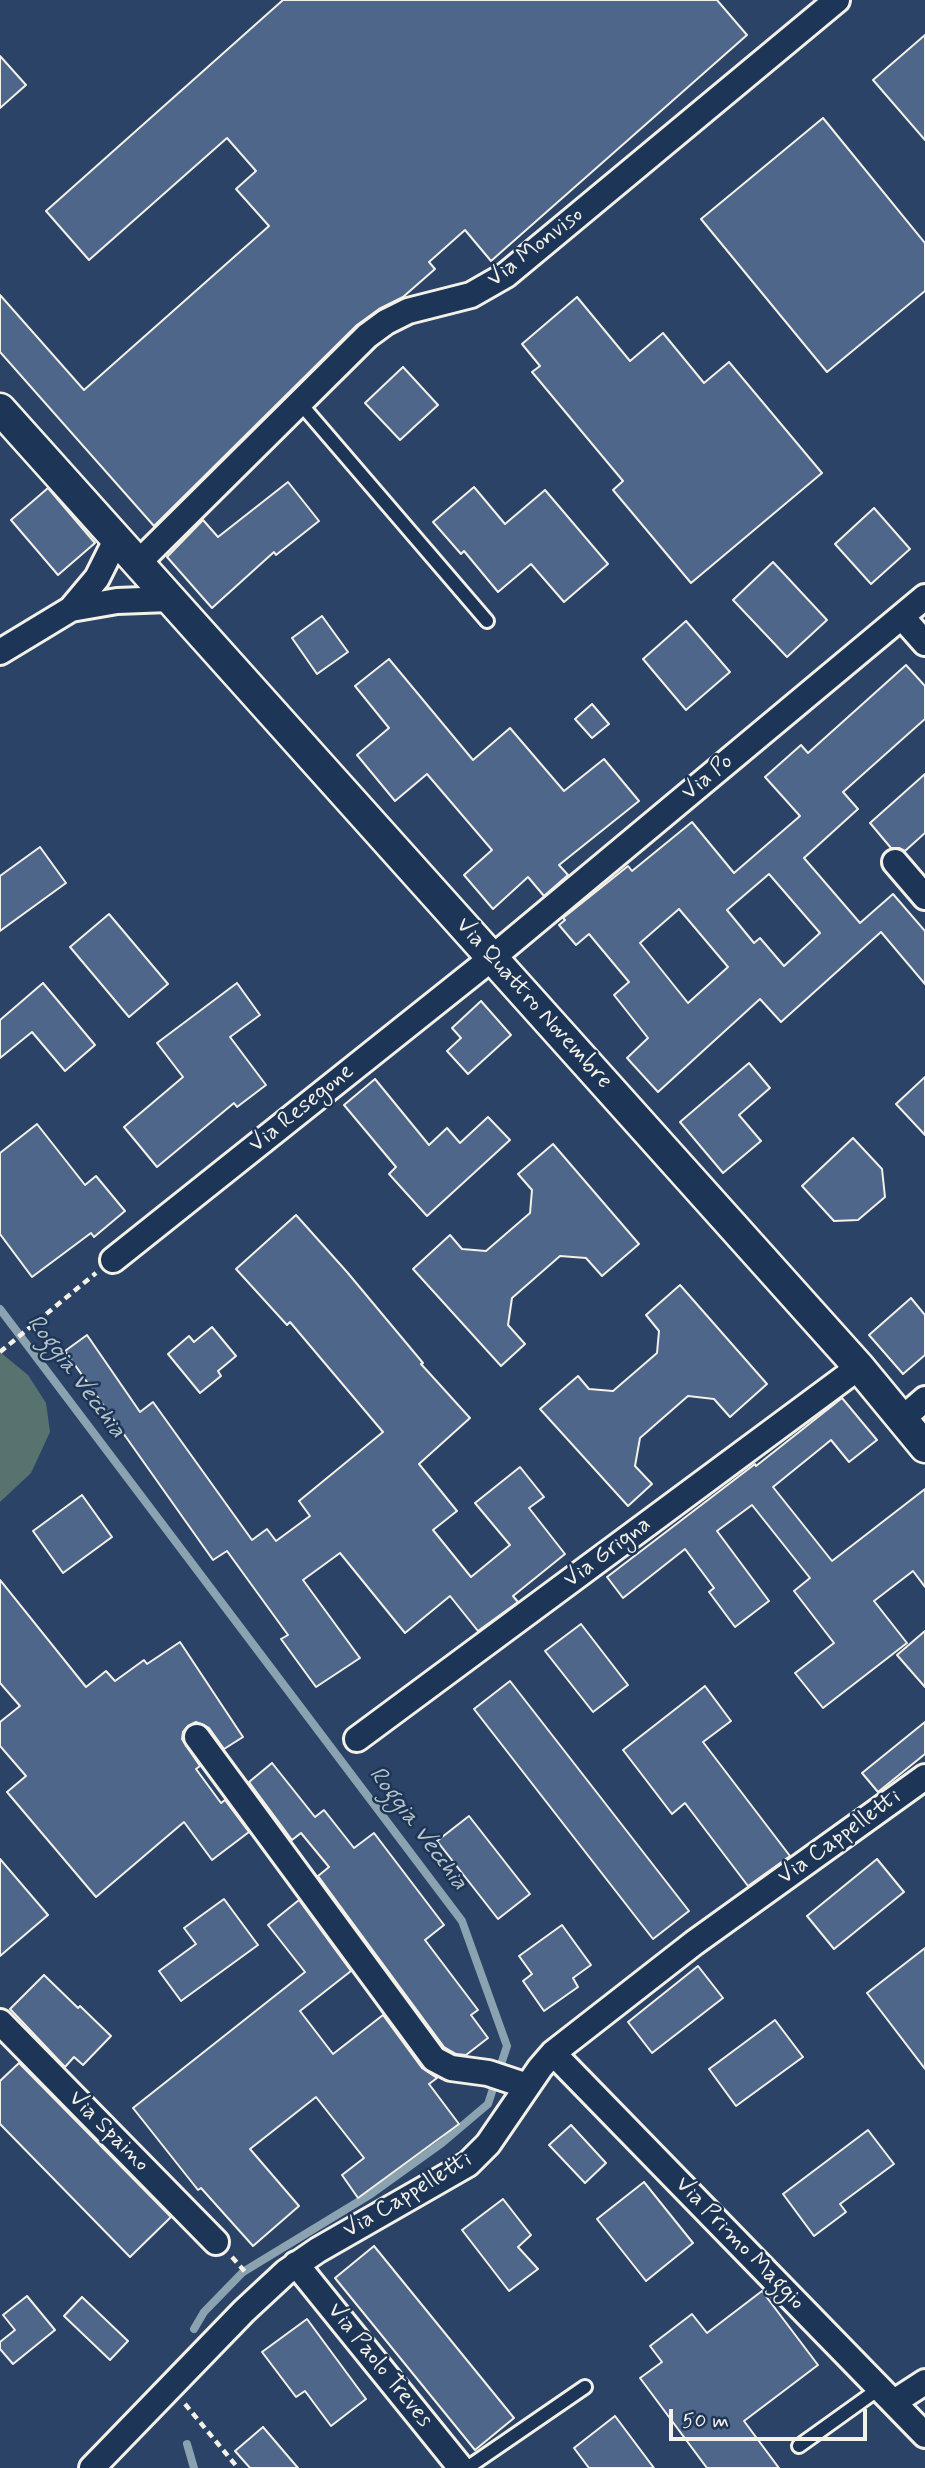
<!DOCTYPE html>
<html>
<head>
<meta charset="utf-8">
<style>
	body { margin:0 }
	#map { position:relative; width:925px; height:2468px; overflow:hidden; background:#2b4366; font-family:Mynerve,sans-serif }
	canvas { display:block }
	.scale { position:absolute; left:669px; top:2409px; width:198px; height:32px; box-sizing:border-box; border:4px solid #f4f1e8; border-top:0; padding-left:9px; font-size:21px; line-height:24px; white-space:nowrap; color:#f4f1e8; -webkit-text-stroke:5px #1d3557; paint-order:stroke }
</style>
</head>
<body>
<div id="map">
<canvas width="925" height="2468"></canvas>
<div class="scale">50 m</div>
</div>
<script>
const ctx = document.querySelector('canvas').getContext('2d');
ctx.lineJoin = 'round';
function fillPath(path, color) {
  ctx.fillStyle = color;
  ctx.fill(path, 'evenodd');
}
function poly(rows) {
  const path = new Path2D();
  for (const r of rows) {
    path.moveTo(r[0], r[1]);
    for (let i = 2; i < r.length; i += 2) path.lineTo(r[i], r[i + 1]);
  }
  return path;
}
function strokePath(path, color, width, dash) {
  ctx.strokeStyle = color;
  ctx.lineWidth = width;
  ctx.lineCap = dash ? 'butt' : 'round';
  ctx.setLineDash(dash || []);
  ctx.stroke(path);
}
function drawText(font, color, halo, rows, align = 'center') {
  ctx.font = font + ' Mynerve,sans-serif';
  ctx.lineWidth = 5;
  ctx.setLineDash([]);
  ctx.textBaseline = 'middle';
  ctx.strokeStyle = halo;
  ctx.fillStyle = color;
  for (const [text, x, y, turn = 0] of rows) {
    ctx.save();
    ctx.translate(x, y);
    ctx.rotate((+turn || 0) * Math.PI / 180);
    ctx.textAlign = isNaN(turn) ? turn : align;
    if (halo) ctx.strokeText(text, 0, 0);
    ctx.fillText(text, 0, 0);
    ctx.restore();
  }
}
const green = poly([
	[0,1352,28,1375,46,1403,50,1432,31,1473,0,1502]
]);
const stream = poly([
	[0,1309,462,1921,507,2046,488,2104,442,2143,371,2194,243,2272,204,2312,194,2329],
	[187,2444,194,2468]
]);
const building = poly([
	[283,0,717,0,747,35,491,261,465,230,429,262,435,269,403,297,379,309,357,325,154,526,0,352,0,295,84,390,269,226,236,189,256,171,227,138,89,260,46,211,283,0],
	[925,35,925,140,873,80,925,35],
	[0,56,26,85,0,108,0,56],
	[823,118,925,243,925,291,827,372,701,219,823,118],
	[577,297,630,361,663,333,704,383,729,362,822,473,691,583,613,490,623,481,532,372,540,366,522,344,577,297],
	[403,367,438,405,400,440,365,403,403,367],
	[288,482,319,521,276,555,274,552,212,608,167,557,203,520,218,537,288,482],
	[474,487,505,524,545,490,608,564,564,602,531,564,498,592,464,551,461,554,433,522,474,487],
	[48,488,95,543,58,575,11,520,48,488],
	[874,508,910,549,871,584,835,544,874,508],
	[773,562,827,620,787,657,733,600,773,562],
	[322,616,348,652,317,674,292,638,322,616],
	[686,621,730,672,686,710,643,659,686,621],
	[389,659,473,760,510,728,564,791,604,759,639,801,559,865,568,875,544,896,528,877,493,909,464,875,492,850,427,774,395,801,357,755,389,728,355,686,389,659],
	[906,665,925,686,925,719,843,792,858,809,804,858,860,923,893,894,925,931,925,984,881,932,781,1022,760,999,658,1092,627,1058,648,1038,614,995,629,982,589,934,576,945,559,925,565,920,563,918,628,866,632,871,692,822,734,873,800,816,765,777,801,745,808,753,906,665],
	[769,874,820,933,784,966,760,938,754,943,727,910,769,874],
	[679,909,728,967,688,1003,640,943,679,909],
	[592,704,609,724,592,738,575,719,592,704],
	[925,774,925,833,905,851,899,848,891,848,870,823,925,774],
	[40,847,66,883,0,931,0,876,40,847],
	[109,914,168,984,129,1017,70,947,109,914],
	[43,983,95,1045,65,1071,32,1032,0,1058,0,1020,43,983],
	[237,983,260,1015,230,1037,266,1085,237,1107,234,1103,157,1167,124,1127,183,1077,157,1043,237,983],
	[481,1001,511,1035,468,1074,447,1051,461,1038,452,1028,481,1001],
	[749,1063,770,1088,739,1115,761,1141,723,1173,680,1122,749,1063],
	[925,1077,925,1135,896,1104,925,1077],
	[375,1079,429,1145,447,1128,460,1143,488,1117,510,1140,427,1216,389,1174,396,1167,344,1105,375,1079],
	[37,1124,85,1185,96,1176,125,1211,94,1237,91,1233,32,1277,0,1234,0,1153,37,1124],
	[853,1138,882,1169,885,1197,858,1220,834,1221,802,1186,853,1138],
	[553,1144,639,1244,602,1276,586,1258,560,1256,512,1298,508,1325,525,1344,501,1366,413,1269,450,1235,462,1249,486,1251,530,1213,532,1190,518,1174,553,1144],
	[296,1215,347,1272,423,1363,421,1364,470,1418,419,1464,457,1511,433,1530,471,1577,510,1545,475,1503,520,1467,544,1497,529,1508,565,1554,513,1596,518,1602,478,1631,450,1596,405,1633,340,1553,303,1580,360,1658,316,1687,281,1639,288,1635,227,1551,213,1560,65,1351,87,1335,140,1412,153,1402,252,1540,267,1529,276,1541,310,1516,299,1501,383,1432,290,1322,287,1325,236,1269,296,1215],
	[680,1285,767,1384,730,1417,714,1399,688,1396,640,1438,635,1466,652,1484,628,1506,540,1409,578,1376,589,1389,613,1391,657,1353,659,1331,646,1315,680,1285],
	[911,1298,925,1315,925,1355,903,1374,869,1335,911,1298],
	[212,1327,236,1356,218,1371,221,1376,200,1393,168,1354,189,1336,194,1342,212,1327],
	[842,1398,877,1440,849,1462,831,1440,773,1487,832,1561,925,1489,925,1587,913,1571,874,1601,907,1643,823,1708,795,1673,834,1643,794,1591,810,1578,752,1505,717,1531,769,1601,735,1627,709,1592,714,1588,685,1549,623,1598,607,1577,755,1464,756,1466,842,1398],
	[82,1495,112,1537,63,1573,33,1531,82,1495],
	[0,1580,86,1687,106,1671,115,1681,144,1660,147,1664,180,1642,243,1737,224,1749,209,1728,196,1722,188,1726,183,1732,182,1739,200,1766,196,1769,221,1803,225,1800,249,1832,212,1860,184,1822,96,1897,7,1792,26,1776,0,1746,0,1722,20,1706,0,1683,0,1580],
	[581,1624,628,1685,593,1712,545,1651,581,1624],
	[925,1631,925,1687,897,1655,925,1631],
	[510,1681,689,1911,653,1939,474,1709,510,1681],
	[705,1686,731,1721,703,1742,790,1856,748,1886,685,1803,672,1814,623,1750,705,1686],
	[925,1722,925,1754,878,1792,862,1773,925,1722],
	[272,1763,315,1817,324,1810,354,1848,374,1833,444,1925,425,1940,478,2010,471,2015,488,2038,466,2055,456,2054,444,2047,318,1876,329,1867,301,1833,292,1840,249,1782,272,1763],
	[469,1816,530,1894,498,1919,437,1841,469,1816],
	[0,1859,48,1915,0,1956,0,1859],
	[877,1859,904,1892,834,1949,807,1916,877,1859],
	[224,1899,258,1945,181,2001,159,1971,196,1944,184,1928,224,1899],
	[299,1900,351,1971,300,2011,333,2054,383,2015,422,2068,437,2078,429,2084,459,2124,358,2198,342,2175,364,2158,316,2097,250,2149,299,2206,253,2246,201,2188,198,2190,133,2108,305,1972,268,1925,299,1900],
	[562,1925,591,1965,573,1978,578,1987,544,2011,523,1981,532,1974,519,1956,562,1925],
	[925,1948,925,2069,867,1993,925,1948],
	[698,1966,723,1998,652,2053,628,2022,698,1966],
	[44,1975,78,2008,80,2006,111,2036,83,2065,74,2057,65,2067,10,2009,44,1975],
	[775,2020,803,2057,736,2106,709,2069,775,2020],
	[19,2063,171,2217,130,2257,0,2124,0,2081,19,2063],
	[571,2125,606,2163,585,2183,549,2145,571,2125],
	[868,2130,894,2164,840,2204,846,2212,814,2236,783,2194,868,2130],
	[644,2182,693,2243,646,2281,597,2219,644,2182],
	[503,2199,531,2235,518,2247,538,2269,509,2291,462,2230,503,2199],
	[374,2246,514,2418,475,2450,335,2278,374,2246],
	[762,2291,818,2365,744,2421,779,2468,707,2468,640,2378,662,2362,650,2346,692,2314,707,2333,762,2291],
	[27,2296,55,2330,13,2364,0,2349,0,2342,15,2330,3,2315,27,2296],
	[82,2297,128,2341,110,2360,64,2316,82,2297],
	[307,2319,366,2399,331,2426,305,2391,296,2397,262,2352,307,2319],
	[615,2416,654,2468,589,2468,574,2448,615,2416],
	[263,2427,298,2468,250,2468,235,2451,263,2427]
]);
const path = poly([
	[0,1352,96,1273],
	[232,2257,247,2274],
	[185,2404,238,2468]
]);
const service = poly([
	[299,402,487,621],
	[799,2446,880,2388],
	[467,2468,585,2387]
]);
const minor = poly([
	[138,563,367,336,386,322,408,311,471,295,506,275,837,0],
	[71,609,117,601,169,599],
	[902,617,925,643],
	[0,652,71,609,97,578,117,538],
	[895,862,925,897],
	[113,1260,492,958,925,597],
	[902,1419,925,1399],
	[197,1737,434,2059,451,2068,488,2073,527,2086],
	[357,1739,859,1367],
	[0,2022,216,2242],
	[553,2053,925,2435],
	[296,2264,461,2468],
	[894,2402,925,2382],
	[92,2468,244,2311,286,2272,318,2250,468,2164,488,2144,540,2068,553,2053,694,1943,925,1777]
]);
const tertiary = poly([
	[0,409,859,1367,925,1447]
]);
const streetNames = [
	["Via Monviso",536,248,-38],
	["Via Po",708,778,-40],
	["Via Quattro Novembre",533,1004,48],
	["Via Resegone",302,1109,-39],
	["Via Grigna",608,1553,-37],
	["Via Cappelletti",840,1838,-36],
	["Via Spaino",108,2132,45],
	["Via Cappelletti",408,2196,-31],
	["Via Primo Maggio",739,2244,46],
	["Via Paolo Treves",379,2366,51]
];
const waterNames = [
	["Roggia Vecchia",75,1377,53],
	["Roggia Vecchia",417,1829,53]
];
fillPath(green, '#58726f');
strokePath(stream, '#8ba2b0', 8);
fillPath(building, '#4f668b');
strokePath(building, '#f4f1e8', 2);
strokePath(service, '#f4f1e8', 18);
strokePath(minor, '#f4f1e8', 30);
strokePath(tertiary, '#f4f1e8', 35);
strokePath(path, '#f4f1e8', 4.5, [7, 5]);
strokePath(service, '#1d3557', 12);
strokePath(minor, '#1d3557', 24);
strokePath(tertiary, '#1d3557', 30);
drawText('23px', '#f4f1e8', '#1d3557', streetNames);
drawText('italic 24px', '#b7c3c7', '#1d3557', waterNames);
</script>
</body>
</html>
